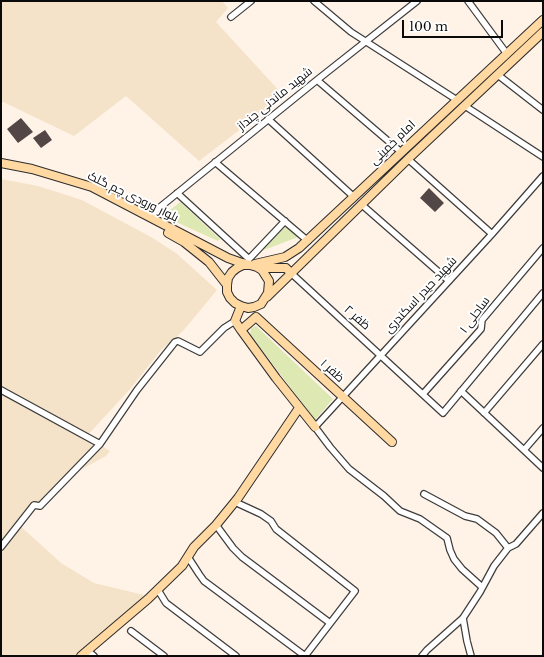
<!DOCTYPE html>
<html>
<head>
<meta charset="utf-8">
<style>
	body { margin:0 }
	#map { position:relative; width:544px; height:657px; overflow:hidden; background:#fff3e7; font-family:"Libre Baskerville",serif }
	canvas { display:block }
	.frame { position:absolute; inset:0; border:2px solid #0a0a0a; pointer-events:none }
	.scale { position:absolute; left:402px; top:20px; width:101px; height:18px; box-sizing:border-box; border:2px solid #0a0a0a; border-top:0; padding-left:5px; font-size:12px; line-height:14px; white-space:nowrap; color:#0a0a0a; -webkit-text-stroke:3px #fff; paint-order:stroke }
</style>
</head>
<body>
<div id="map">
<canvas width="544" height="657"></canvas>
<div class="frame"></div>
<div class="scale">100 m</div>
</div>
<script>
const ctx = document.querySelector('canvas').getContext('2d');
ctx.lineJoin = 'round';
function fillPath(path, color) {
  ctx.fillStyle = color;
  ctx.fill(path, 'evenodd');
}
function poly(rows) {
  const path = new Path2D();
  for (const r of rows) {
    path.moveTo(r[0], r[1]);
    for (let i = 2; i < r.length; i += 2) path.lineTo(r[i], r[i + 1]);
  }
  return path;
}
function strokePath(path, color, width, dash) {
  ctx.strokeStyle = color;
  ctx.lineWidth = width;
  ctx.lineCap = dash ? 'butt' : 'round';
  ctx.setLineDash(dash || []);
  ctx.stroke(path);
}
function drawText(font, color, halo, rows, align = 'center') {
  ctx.font = font + ' "Libre Baskerville",Cairo,serif';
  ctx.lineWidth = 4;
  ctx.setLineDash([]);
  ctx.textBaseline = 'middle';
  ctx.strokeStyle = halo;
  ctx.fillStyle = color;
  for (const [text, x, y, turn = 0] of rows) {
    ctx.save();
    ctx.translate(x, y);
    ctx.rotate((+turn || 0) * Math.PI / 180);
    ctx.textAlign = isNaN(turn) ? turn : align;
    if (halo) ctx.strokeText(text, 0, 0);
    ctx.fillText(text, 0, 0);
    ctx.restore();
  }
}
const farmland = poly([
	[1,1,222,1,228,8,216,22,284,96,199,161,126,96,74,136,1,101],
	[1,179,38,186,82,200,151,237,176,253,217,290,183,331,161,350,131,388,86,437,110,451,106,456,62,480,39,503,34,503,17,523,61,563,94,583,144,595,141,600,75,656,1,656]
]);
const green = poly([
	[180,202,220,239,218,241,163,216],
	[285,227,287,227,298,237,264,250,263,249],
	[256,326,333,399,315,420,250,334,251,328]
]);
const building = poly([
	[21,118,33,132,18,143,7,129],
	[45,130,52,140,41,148,33,138],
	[429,188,444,203,435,212,420,198]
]);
const street = poly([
	[314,1,351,32,457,100],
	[468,1,507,54],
	[231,17,251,1],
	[498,75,543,110],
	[317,80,401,152],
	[465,106,543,157],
	[268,119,354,197],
	[408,159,492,234],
	[215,162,308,241],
	[177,193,249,259,285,221],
	[361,204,449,281],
	[149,216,317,80,417,1],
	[291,273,443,413,543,293],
	[1,390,100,444],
	[461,391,543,468],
	[423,394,481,329,482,320,543,248],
	[484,413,543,344],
	[524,450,543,428],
	[235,502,261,514,271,521,276,529,355,591,305,656],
	[216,525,233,548,242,557,330,623],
	[1,547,34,505,40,506,100,444,137,390,175,342,178,341,200,352,224,328,235,321],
	[508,548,516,544,543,513],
	[188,557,199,574,204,581,305,656],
	[482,587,462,569,454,559,450,550,447,538,420,519,400,511,384,496,349,469,330,447,315,427,492,234,543,176],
	[158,590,166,603,236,656],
	[463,618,467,641,471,656],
	[131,631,164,656],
	[87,650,94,656],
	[422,656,427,650,463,618,480,592,494,566,508,548,496,533,477,519,465,516,424,494]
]);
const secondary = poly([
	[1,163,32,169,92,187,228,258,242,263,250,265,257,267,262,270,269,281,268,293,261,304,254,307,248,308,241,306,235,303,230,298,227,292,227,285,228,278,232,272,237,268,243,265,250,265,268,268,286,268,291,273],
	[168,233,184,242,209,262,227,285],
	[255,264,285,257,299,248,543,20],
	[267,297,408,159,543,32],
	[241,306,235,321,241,330],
	[256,317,392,442],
	[256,317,241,330,276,378,315,427],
	[81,656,148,599,182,566,194,547,216,525,238,498,299,408]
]);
const streetNames = [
	["شهید ماندنی چنداز",275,99,-39],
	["امام خمینی",393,143,-44],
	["بلوار ورودی چم گلک",133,197,26],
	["شهید حیدر اسکندری",421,295,-47],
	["ساحلی ۱",475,315,-54],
	["ظفر ۲",357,318,42],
	["ظفر ۱",332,371,43]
];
fillPath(farmland, '#f4e3c8');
fillPath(green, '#dee8b2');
fillPath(building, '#524746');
strokePath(street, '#3d3d3d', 8);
strokePath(secondary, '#2c2c2c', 10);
strokePath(street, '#fff', 5.5);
strokePath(secondary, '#ffd8a2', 8);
drawText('12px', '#0a0a0a', '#fff', streetNames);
</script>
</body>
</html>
